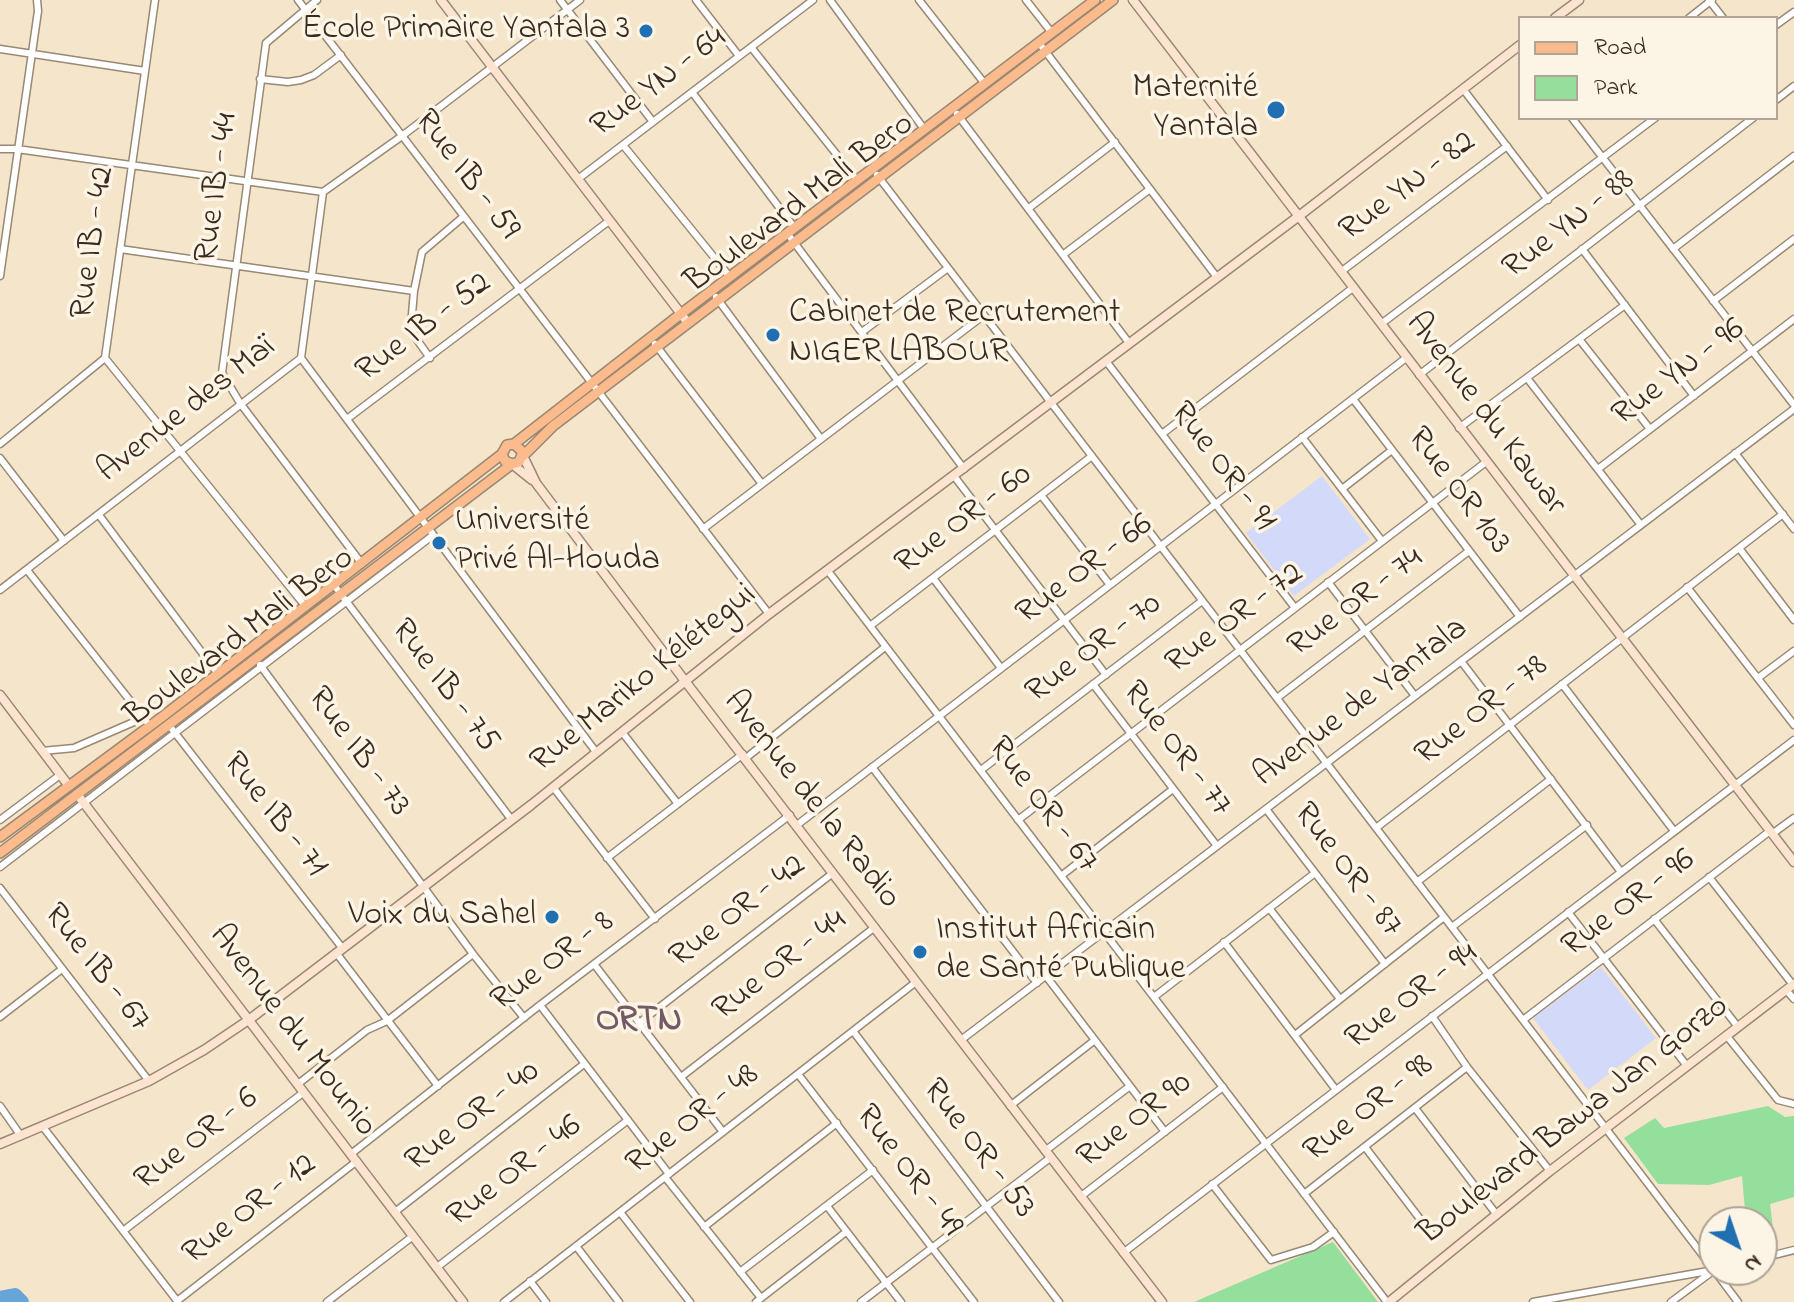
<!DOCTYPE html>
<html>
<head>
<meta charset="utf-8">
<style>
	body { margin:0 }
	#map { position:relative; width:1794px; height:1302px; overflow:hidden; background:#f5e5cb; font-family:"Indie Flower",sans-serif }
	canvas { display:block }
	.legend { position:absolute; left:1518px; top:16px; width:260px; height:104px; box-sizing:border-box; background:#fcf5e5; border:2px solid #afa495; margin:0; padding:10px 14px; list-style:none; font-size:24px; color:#3b2a1e }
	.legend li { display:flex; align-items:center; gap:16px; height:40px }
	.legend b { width:40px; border:2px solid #afa495 }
	.north { position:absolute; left:1698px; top:1206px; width:80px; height:80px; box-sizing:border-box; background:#fcf5e5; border:2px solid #afa495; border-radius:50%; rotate:140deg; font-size:22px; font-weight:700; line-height:32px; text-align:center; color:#3b2a1e }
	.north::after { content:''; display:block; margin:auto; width:28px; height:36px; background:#1f6fb2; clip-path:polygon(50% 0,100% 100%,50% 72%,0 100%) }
</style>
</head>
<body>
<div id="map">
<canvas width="1794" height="1302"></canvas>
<ul class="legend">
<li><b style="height:10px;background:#fbbb8c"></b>Road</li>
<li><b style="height:22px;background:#94df9b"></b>Park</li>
</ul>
<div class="north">N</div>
</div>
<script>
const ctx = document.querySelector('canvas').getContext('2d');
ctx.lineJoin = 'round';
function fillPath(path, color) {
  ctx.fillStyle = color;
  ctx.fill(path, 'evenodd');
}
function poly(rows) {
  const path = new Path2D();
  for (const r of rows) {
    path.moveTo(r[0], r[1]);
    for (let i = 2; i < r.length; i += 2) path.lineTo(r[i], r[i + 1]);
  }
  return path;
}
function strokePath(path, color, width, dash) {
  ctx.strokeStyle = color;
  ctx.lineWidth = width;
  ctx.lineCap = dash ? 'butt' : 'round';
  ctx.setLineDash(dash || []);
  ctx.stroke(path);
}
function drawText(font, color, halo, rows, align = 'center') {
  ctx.font = font + ' "Indie Flower",sans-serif';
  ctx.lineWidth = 7;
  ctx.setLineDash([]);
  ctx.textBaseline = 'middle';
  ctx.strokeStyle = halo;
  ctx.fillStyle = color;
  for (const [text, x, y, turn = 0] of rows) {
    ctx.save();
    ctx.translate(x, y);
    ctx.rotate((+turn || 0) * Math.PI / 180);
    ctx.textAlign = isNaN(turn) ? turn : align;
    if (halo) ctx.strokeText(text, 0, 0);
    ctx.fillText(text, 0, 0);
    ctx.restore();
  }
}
const built = poly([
	[1322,476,1370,539,1294,596,1246,533],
	[1601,967,1656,1038,1588,1090,1533,1018]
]);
const green = poly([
	[1768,1106,1785,1117,1794,1116,1794,1197,1770,1204,1775,1245,1762,1246,1762,1222,1746,1222,1742,1176,1709,1185,1658,1184,1624,1138,1655,1118,1664,1128],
	[1333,1242,1378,1302,1194,1302]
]);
const river = poly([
	[0,1298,15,1295,22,1302]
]);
const street = poly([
	[298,0,769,614],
	[317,0,266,43,222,373,240,403,362,564],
	[560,0,653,122],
	[696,0,739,56],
	[830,0,924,129],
	[919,0,985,84],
	[1026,0,1052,33],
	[1709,0,1723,18],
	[1689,18,1712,0],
	[1776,25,1794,12],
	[1039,43,1216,276],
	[751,47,857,180],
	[0,49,145,71],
	[260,79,288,82,301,80,314,75,341,55],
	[1463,89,1548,200],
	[692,92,794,227],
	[1776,100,1794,86],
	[957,114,1129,343],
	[1572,118,1794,405],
	[623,145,730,277],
	[0,149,17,149,323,192],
	[877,175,1714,1270],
	[578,179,813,0],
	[1029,208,1115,142],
	[787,233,964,469],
	[120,249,414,291],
	[1582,249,1694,396],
	[1673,249,1794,156],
	[1064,254,1150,189],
	[1342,271,1507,146],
	[0,276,38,11,37,0],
	[716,297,821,439],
	[1713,301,1794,239],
	[1381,324,1655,118],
	[862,332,948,268],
	[1579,339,1650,429],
	[655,344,762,484],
	[105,358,306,607],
	[301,358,596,752],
	[430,358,415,337,411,326,414,291,422,252,463,217],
	[1106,361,1295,608],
	[1419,375,1753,118],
	[1527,378,1641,525],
	[1353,399,1520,617],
	[347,419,609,221],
	[1459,428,1625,305],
	[1162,434,1354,287],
	[1302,437,1382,541],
	[0,444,105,358,155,0],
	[1735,453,1794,529],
	[0,458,64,541],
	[1598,469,1794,319],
	[954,476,1106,675],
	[1342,489,1392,450],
	[1041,495,1110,585],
	[99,515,218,674],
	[703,529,984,315],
	[1739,548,1794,620],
	[27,570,150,726],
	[828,571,1387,1302],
	[933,578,1001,668],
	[1328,582,1415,696],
	[334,585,511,819],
	[1687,587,1794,725],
	[0,590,301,358,323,192,402,136,580,0],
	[870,626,1092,456],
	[1461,661,1621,872],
	[260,665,473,954,524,1018],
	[1758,678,1794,651],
	[1093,684,1217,846],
	[1562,684,1674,831],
	[1277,698,1469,551],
	[172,729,343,949],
	[622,732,678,804],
	[42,751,74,748,143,718],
	[746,758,885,647],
	[872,767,1037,983],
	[981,770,1202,601],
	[553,787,655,919],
	[1266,809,1385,964],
	[0,820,60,775],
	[1018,820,1486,462],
	[797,825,1406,358],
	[1376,828,1783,514],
	[1772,834,1794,818],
	[607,858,743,754],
	[0,867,432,536],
	[1061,876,1173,789],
	[1709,877,1793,985],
	[1417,882,1551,779],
	[0,888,149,1081],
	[1269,908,1340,999],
	[1568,912,1687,1066],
	[1654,919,1738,1027],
	[1452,927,1587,825],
	[1224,942,1336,1090],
	[337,954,438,1086],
	[594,964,723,1132],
	[1046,976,1165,1132],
	[1786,990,1794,999],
	[1154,997,1315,873],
	[540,1005,669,1174],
	[1432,1016,1467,1067,1550,1171],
	[0,1017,62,969],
	[1523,1020,1770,831],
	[639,1023,833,873],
	[853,1031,1059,1302],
	[1295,1035,1444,917],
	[1726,1035,1778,1100,1794,1104],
	[961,1040,1794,409],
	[798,1074,974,1302],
	[681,1077,875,927],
	[298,1084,367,1030,387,1021,473,954],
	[0,1106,21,1136],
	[1010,1106,1095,1040],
	[1415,1108,1497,1215],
	[43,1127,178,1302],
	[1365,1147,1433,1236],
	[1045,1151,1130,1086],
	[351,1154,540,1005,790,815],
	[665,1177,761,1298],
	[1212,1184,1271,1260,1313,1247,1334,1232],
	[1304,1194,1467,1067],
	[1080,1197,1223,1087],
	[827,1206,901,1302],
	[395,1212,584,1064],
	[620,1212,690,1302],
	[704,1227,837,1123],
	[123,1231,304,1092],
	[576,1246,619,1302],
	[1123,1253,1794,740],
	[1762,1258,1794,1250],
	[436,1268,628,1120],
	[1714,1270,1738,1302],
	[740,1272,873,1170],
	[530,1281,546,1302],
	[177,1301,357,1161],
	[327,1302,413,1236],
	[504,1302,916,982],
	[756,1302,846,1232],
	[861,1302,1050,1158],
	[1533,1302,1714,1270],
	[1671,1302,1713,1271]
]);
const secondary = poly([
	[441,0,688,323],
	[1133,0,1794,862],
	[1555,18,1579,0],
	[523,456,536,483,685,681,1162,1302],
	[512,464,532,480],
	[0,695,69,786],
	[77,794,463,1302],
	[0,1144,149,1081,204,1050,250,1019,531,805,769,614,1299,216,1520,45],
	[1389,1302,1550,1171,1794,984]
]);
const primary = poly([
	[514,444,682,313,1095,0],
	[523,456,553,426,1113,0],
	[0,837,162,717,502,454],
	[0,853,512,464,519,462,523,452,514,444,507,445,502,454,505,461,512,464]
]);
const markers = [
	[646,31,8,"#1f6fb2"],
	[1276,110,10,"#1f6fb2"],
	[773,335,8,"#1f6fb2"],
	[439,543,8,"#1f6fb2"],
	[552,917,8,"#1f6fb2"],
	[920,952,8,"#1f6fb2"]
];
const poiNames = [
	["École Primaire Yantala 3",630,31],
	["Maternité",1258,90],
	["Yantala",1258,129],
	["Cabinet de Recrutement",789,315,"left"],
	["NIGER LABOUR",789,354,"left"],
	["Université",455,523,"left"],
	["Privé Al-Houda",455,562,"left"],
	["Voix du Sahel",536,917],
	["Institut Africain",936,932,"left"],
	["de Santé Publique",936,971,"left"]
];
const streetNames = [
	["Rue YN - 64",660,84,-37],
	["Rue IB - 59",465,176,53],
	["Rue IB - 44",219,188,-82],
	["Rue YN - 82",1409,188,-37],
	["Boulevard Mali Bero",801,205,-37],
	["Rue YN - 88",1570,226,-38],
	["Rue IB - 42",95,243,-82],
	["Rue IB - 52",425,329,-37],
	["Rue YN - 96",1680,374,-37],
	["Avenue des Maï",188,411,-38],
	["Avenue du Kawar",1484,415,53],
	["Rue OR - 91",1221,468,53],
	["Rue OR 103",1457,492,53],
	["Rue OR - 60",965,521,-37],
	["Rue OR - 66",1086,571,-37],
	["Rue OR - 74",1357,604,-37],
	["Rue OR - 72",1236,620,-37],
	["Boulevard Mali Bero",241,639,-37],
	["Rue OR - 70",1095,650,-37],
	["Rue Mariko Kélétegui",645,680,-39],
	["Rue IB - 75",443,687,53],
	["Avenue de Yantala",1362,704,-37],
	["Rue OR - 78",1483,712,-38],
	["Rue OR - 77",1175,750,53],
	["Rue IB - 73",357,753,54],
	["Avenue de la Radio",810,801,52],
	["Rue OR - 67",1041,806,53],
	["Rue IB - 71",273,816,52],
	["Rue OR - 87",1346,871,53],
	["Rue OR - 96",1630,905,-37],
	["Rue OR - 42",739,913,-38],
	["Rue OR - 8",554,963,-37],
	["Rue OR - 44",781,967,-38],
	["Rue IB - 67",95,969,52],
	["Rue OR - 94",1413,998,-37],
	["Avenue du Mounio",291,1032,53],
	["Rue OR - 98",1370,1110,-38],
	["Rue OR - 40",474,1118,-38],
	["Rue OR - 48",694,1121,-38],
	["Rue OR 90",1136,1122,-38],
	["Boulevard Bawa Jan Gorzo",1575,1122,-38],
	["Rue OR - 6",198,1141,-38],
	["Rue OR - 53",977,1150,53],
	["Rue OR - 49",907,1172,53],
	["Rue OR - 46",516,1173,-38],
	["Rue OR - 12",251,1211,-38]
];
const neighbourhoodNames = [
	["ORTN",639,1023]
];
fillPath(built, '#d3d9f9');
fillPath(green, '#94df9b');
strokePath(river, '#67a4d8', 14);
strokePath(street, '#988874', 9);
strokePath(secondary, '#988874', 11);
strokePath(primary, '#988874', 12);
strokePath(street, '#fff', 6);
strokePath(secondary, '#fde4d1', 8);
strokePath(primary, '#fbbb8c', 9);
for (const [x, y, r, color] of markers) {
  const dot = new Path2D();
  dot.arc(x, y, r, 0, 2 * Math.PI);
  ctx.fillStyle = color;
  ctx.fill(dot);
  strokePath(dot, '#fcf5e5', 3);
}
drawText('34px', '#3b2a1e', '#fcf5e5', poiNames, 'right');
drawText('34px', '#3b2a1e', '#fcf5e5', streetNames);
drawText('bold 36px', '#735a65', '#fcf5e5', neighbourhoodNames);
</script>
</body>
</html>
